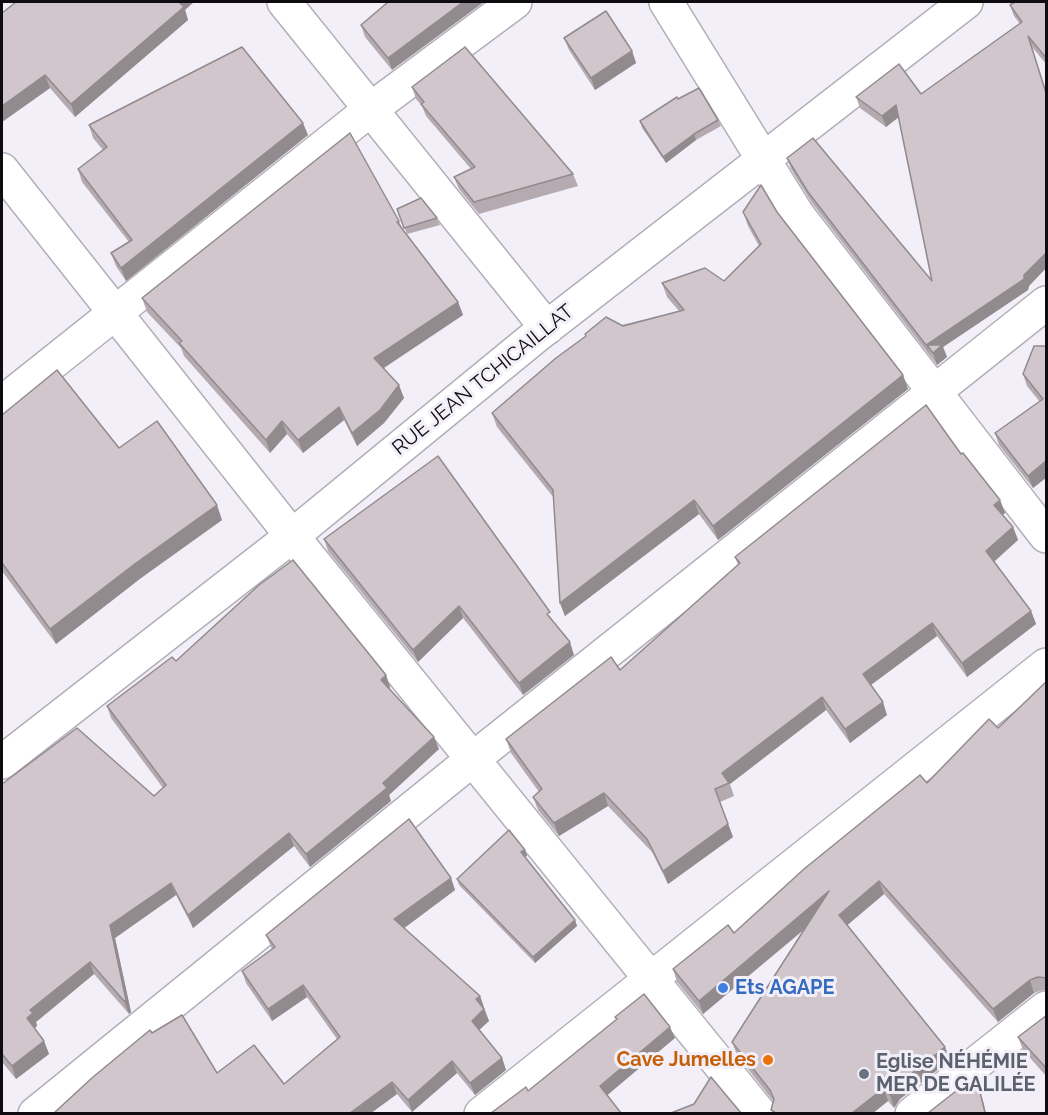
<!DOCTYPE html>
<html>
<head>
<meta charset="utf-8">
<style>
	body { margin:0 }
	#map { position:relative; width:1048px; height:1115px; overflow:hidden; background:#f2eff9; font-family:Raleway,sans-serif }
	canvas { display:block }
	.frame { position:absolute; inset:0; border:3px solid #0e0c10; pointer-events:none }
</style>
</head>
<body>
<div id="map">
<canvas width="1048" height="1115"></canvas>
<div class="frame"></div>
</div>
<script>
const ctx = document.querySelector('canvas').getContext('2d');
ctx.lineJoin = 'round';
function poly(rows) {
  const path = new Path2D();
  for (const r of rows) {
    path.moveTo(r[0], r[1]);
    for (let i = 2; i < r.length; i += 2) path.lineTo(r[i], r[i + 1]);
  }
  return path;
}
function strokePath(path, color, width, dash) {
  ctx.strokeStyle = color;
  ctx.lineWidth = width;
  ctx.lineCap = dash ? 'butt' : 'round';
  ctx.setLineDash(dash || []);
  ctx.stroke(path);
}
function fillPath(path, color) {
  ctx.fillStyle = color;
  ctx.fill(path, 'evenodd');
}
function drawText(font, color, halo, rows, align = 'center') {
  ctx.font = font + ' Raleway,sans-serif';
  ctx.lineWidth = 6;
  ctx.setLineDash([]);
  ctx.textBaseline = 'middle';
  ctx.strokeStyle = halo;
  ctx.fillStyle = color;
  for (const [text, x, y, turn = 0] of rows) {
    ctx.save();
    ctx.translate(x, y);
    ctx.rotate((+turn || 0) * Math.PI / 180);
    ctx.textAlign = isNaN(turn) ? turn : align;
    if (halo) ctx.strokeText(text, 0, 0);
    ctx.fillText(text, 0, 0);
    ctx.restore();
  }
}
const street = poly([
	[284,2,547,328],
	[666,2,797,214,1046,536],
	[2,170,292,536,760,1114],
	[2,403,371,109,515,2],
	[2,762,292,536,536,336,966,2],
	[35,1114,473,759,1046,303],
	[481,1114,1046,665],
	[912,1114,1046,1008]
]);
const wall = poly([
	[388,2,392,70,365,37,361,25],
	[1047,2,1047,65,1032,47,1047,94,1047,267,1029,286,1028,290,943,347,947,357,937,365,812,203,791,169,787,158,932,281,899,117,886,127,860,108,856,97,921,94,1020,24,1014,16,1010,5],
	[185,10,188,20,75,117,50,88,2,122,2,13],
	[564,38,632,51,636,63,595,90,569,50],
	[412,87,573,174,578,186,479,214,459,189,454,177,471,169,426,116,422,106,416,99],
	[678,99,718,120,721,126,696,140,666,163,642,128,640,121],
	[89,125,308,135,126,281,116,266,111,253,129,242,82,182,78,169,103,150,93,138],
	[397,209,437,218,440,225,407,234],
	[743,212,777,212,903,375,908,389,718,540,699,514,565,616,560,603,554,498,497,427,492,413,586,336,585,334,679,311,667,297,662,283,724,281,759,246,748,226],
	[399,221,402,228,458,302,463,315,384,368,404,398,384,423,357,446,344,420,303,453,287,434,270,453,184,356,181,348,147,312,142,298],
	[1047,346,1047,477,1033,488,999,445,995,433,1040,402,1027,386,1023,374],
	[2,415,119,448,222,520,141,578,56,644,2,571],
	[961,454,1000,500,1005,513,1003,515,1013,527,1018,540,994,562,1031,611,1036,624,967,677,937,636,871,685,887,715,850,743,826,710,730,784,734,796,720,802,733,837,668,884,652,852,608,806,559,836,538,810,533,797,539,792,511,753,506,739,620,670,738,565,735,557],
	[324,539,553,622,574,655,523,695,463,618,418,662,328,551],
	[176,661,386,675,390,687,389,688,439,749,389,795,391,801,310,867,294,846,193,928,176,895,115,938,131,1012,129,1014,94,974,36,1022,37,1026,34,1028,44,1041,49,1054,16,1079,2,1062,2,784,154,796,163,788,111,718,107,706],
	[1047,681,1047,990,1043,990,1034,993,998,1022,884,894,847,925,945,1047,950,1060,900,1099,894,1108,888,1101,873,1113,773,1113,771,1110,773,1101,737,1055,732,1042,805,929,703,1014,677,982,673,969,734,933,998,728],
	[525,850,527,856,525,857,575,920,577,926,535,963,459,885,457,879],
	[451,878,455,890,404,928,480,996,489,1021,479,1030,502,1058,506,1070,475,1095,457,1073,412,1112,397,1094,371,1113,54,1113,152,1033,217,1073,284,1084,337,1039,307,997,272,1021,246,983,242,971,272,949,266,935],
	[1047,1015,1047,1077,1023,1050,1018,1037]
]);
const shadedWall = poly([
	[178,2,194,2,185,10,188,20,75,117,71,104],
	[463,2,484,2,392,70,388,58],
	[632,51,636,63,595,90,591,78],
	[45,75,50,88,2,122,2,106],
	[896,105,900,116,886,127,882,116],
	[303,123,308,135,126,281,121,268],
	[694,134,696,140,666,163,663,157],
	[1047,252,1047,267,1029,286,1028,290,943,347,947,357,937,365,933,353,927,345,930,356,926,345,1024,275],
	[458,302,463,315,379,371,374,358],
	[903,375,908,389,718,540,713,526],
	[399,385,404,398,384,423,357,446,352,433],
	[339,407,344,420,303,453,298,440],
	[282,421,287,434,270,453,266,440],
	[1047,460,1047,477,1033,488,1028,476],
	[694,500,699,514,565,616,560,603],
	[1000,500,1005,513,999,518,994,505],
	[217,505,222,520,141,578,56,644,50,629,136,563],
	[1013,527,1018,540,991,564,986,551],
	[459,606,463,618,418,662,413,650],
	[1031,611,1036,624,967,677,962,663],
	[932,623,937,636,868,687,863,674],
	[570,642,574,655,523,695,519,683],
	[386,675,390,687,386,692,381,680],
	[822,697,826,710,730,784,722,773],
	[883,702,887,715,850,743,845,729],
	[434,737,439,749,389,795,391,801,310,867,306,854],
	[604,793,608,806,559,836,554,823],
	[728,824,733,837,668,884,663,871],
	[289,833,294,846,193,928,188,915],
	[525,850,527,856,523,858,521,852],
	[451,878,455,890,399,932,394,919],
	[879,881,884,894,844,928,839,915],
	[171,883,176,895,115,938,131,1012,129,1014,124,1001,110,925],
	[829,891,834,904,703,1014,699,1001],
	[575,920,577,926,535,963,533,957],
	[90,962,94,974,36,1022,37,1026,32,1031,27,1018,30,1010],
	[1030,980,1034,993,998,1022,993,1009],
	[303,985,307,997,272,1021,268,1009],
	[480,996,484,1008,476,999],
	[484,1009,489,1021,476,1033,472,1021],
	[670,1027,675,1038,604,1098,600,1086],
	[44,1041,49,1054,16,1079,12,1066],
	[945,1047,950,1060,900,1099,894,1108,890,1095,896,1086],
	[502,1058,506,1070,475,1095,470,1083],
	[452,1061,457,1073,412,1112,408,1100],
	[392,1082,397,1094,371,1113,350,1113],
	[884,1088,888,1101,873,1113,852,1113],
	[980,1092,983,1101,986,1113,985,1113]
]);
const building = poly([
	[16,2,179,2,184,7,71,104,45,75,2,106,2,13,16,2],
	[388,2,463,2,388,58,361,25,388,2],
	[1015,2,1047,2,1047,59,1028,36,1047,96,1047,252,1024,275,1024,279,926,345,808,192,787,158,813,138,932,281,896,105,882,116,856,97,899,64,921,94,1022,22,1010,5,1015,2],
	[606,11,632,51,591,78,564,38,606,11],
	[242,47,303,123,121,268,111,253,132,240,78,169,107,147,89,125,242,47],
	[465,47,573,174,474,202,454,177,475,167,421,104,424,102,412,87,465,47],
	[699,88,718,120,694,134,663,157,640,121,677,97,678,99,699,88],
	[350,133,399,221,397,222,458,302,374,358,399,385,380,410,352,433,339,407,298,440,282,421,266,440,179,343,182,341,142,298,350,133],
	[761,185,777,212,903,375,713,526,694,500,560,603,553,490,492,413,556,358,586,336,585,334,606,317,623,326,684,310,662,283,705,268,724,281,761,244,743,212,761,185],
	[421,198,437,218,404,228,397,209,421,198],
	[927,345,942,345,933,353,927,345],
	[1034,346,1047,346,1047,460,1028,476,995,433,1043,399,1023,374,1034,346],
	[57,370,119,448,157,421,217,505,136,563,50,629,2,563,2,415,57,370],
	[926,405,961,454,963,453,1000,500,994,505,1013,527,986,551,1031,611,962,663,932,623,863,674,883,702,845,729,822,697,722,773,729,783,715,789,728,824,663,871,647,839,604,793,554,823,533,797,542,789,506,739,611,657,620,670,740,563,735,557,926,405],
	[438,456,550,612,547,614,570,642,519,683,459,606,413,650,324,539,438,456],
	[293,560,386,675,381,680,434,737,383,783,387,788,306,854,289,833,188,915,171,883,110,925,126,1000,124,1001,90,962,30,1010,33,1013,27,1018,44,1041,12,1066,2,1054,2,784,77,728,154,796,166,785,107,706,172,657,176,661,259,585,293,560],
	[1047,681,1047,978,1038,977,1030,980,993,1009,879,881,839,915,945,1047,896,1086,890,1095,884,1088,852,1113,776,1113,771,1110,774,1099,770,1090,732,1042,829,891,699,1001,673,969,728,925,734,933,804,869,920,775,927,783,989,719,998,728,1047,681],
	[409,819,451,878,394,919,480,996,476,999,484,1009,472,1021,502,1058,470,1083,452,1061,408,1100,392,1082,350,1113,54,1113,93,1077,150,1030,152,1033,182,1015,217,1073,254,1045,284,1084,340,1037,303,985,268,1009,242,971,275,947,266,935,409,819],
	[509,830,525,850,521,852,575,920,533,957,457,879,509,830],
	[644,994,670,1027,600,1086,621,1113,491,1113,526,1087,528,1091,617,1019,615,1017,644,994],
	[1047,1015,1047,1069,1018,1037,1047,1015],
	[711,1077,741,1113,671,1113,694,1104,711,1077],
	[970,1080,980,1092,985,1113,928,1113,970,1080]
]);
const markers = [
	[723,988,6,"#3f7fe0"],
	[768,1060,6,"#e8710a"],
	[864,1074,6,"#6b7280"]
];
const streetNames = [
	["RUE JEAN TCHICAILLAT",483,380,-39]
];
const shopNames = [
	["Ets AGAPE",735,988]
];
const foodNames = [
	["Cave Jumelles",756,1060]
];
const worshipNames = [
	["Eglise NÉHÉMIE",876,1062],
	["MER DE GALILÉE",876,1085]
];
strokePath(street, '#b2afb9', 36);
strokePath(street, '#fff', 33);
fillPath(wall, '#b4aaaf');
fillPath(shadedWall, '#928b8e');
fillPath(building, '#d1c6cb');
strokePath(building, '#928b8e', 1.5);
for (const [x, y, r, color] of markers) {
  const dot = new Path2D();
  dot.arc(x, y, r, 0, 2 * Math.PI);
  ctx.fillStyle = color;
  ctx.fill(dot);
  strokePath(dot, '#f2eff9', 2);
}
drawText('20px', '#0e0c10', '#f2eff9', streetNames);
drawText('bold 20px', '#366cbe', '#f2eff9', shopNames, 'left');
drawText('bold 20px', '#c56008', '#f2eff9', foodNames, 'right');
drawText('bold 20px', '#5b616d', '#f2eff9', worshipNames, 'left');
</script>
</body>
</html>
